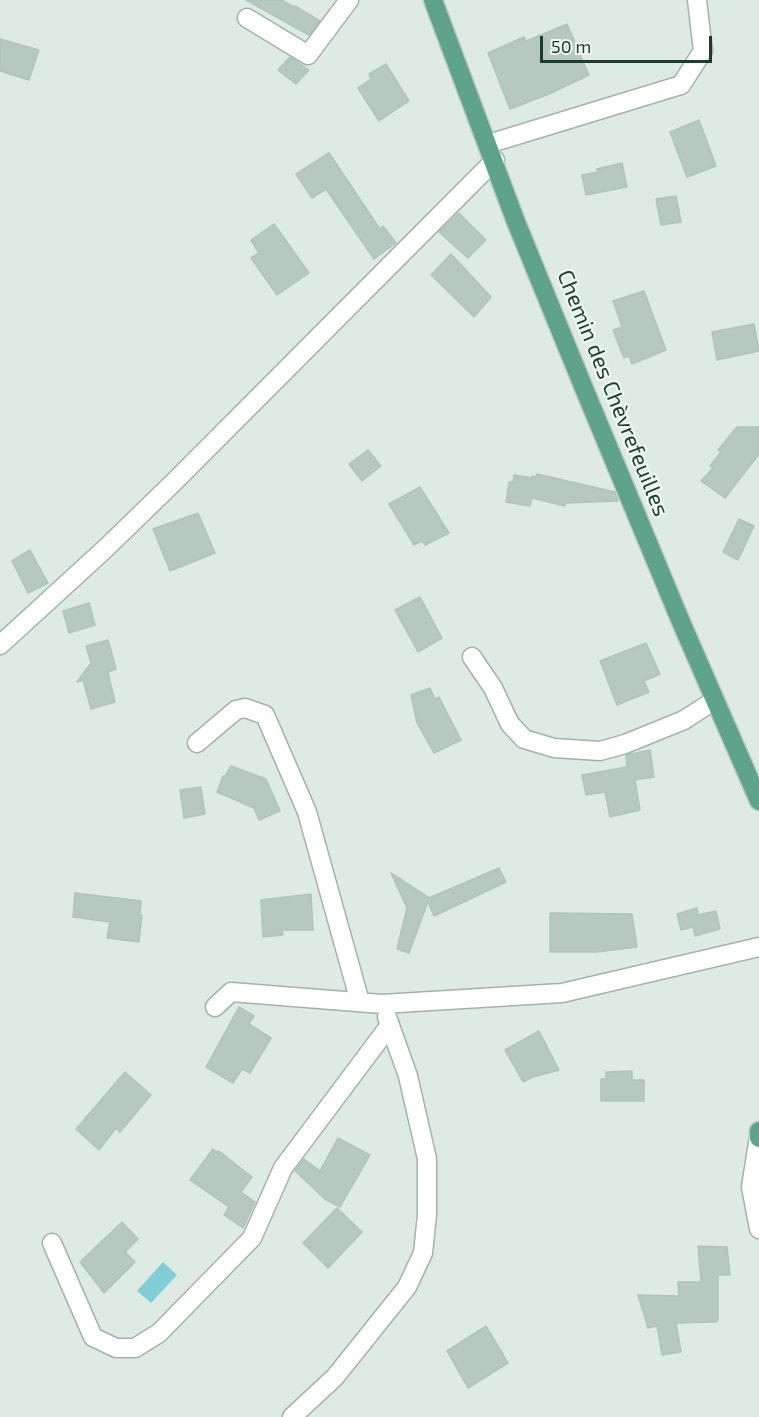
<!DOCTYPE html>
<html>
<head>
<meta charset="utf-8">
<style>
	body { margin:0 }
	#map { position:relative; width:759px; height:1417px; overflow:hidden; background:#deebe4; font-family:"Exo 2",sans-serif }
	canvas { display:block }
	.scale { position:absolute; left:540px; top:36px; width:172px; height:27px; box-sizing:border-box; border:3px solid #1e3b31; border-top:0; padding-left:8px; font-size:18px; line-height:21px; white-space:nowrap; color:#1e3b31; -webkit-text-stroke:4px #eef7f2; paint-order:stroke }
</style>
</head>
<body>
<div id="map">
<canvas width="759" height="1417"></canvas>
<div class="scale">50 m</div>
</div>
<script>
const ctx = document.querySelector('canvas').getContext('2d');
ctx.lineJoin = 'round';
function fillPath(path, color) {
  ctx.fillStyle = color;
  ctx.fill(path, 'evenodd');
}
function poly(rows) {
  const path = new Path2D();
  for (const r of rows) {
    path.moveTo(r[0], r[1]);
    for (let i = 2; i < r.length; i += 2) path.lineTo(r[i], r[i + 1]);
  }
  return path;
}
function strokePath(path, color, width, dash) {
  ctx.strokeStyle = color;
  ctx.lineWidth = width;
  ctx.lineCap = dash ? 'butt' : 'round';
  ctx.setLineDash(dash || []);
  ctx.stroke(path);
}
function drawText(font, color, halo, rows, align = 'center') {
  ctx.font = font + ' "Exo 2",sans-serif';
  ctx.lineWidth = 4.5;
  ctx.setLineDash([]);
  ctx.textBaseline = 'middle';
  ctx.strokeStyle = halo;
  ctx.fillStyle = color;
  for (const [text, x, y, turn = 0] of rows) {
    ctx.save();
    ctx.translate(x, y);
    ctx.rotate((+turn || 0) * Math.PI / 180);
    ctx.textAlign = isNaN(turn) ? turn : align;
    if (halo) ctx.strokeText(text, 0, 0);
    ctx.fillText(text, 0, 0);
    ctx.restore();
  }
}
const water = poly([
	[163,1262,177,1275,151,1303,137,1291]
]);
const building = poly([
	[246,0,282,0,294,7,295,6,320,21,309,35,246,0],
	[567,24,589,75,549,94,510,109,488,53,524,37,526,41,567,24],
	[0,39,39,50,29,80,0,71,0,39],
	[290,57,309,70,296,84,278,70,290,57],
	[386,64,409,101,379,121,358,88,371,79,369,74,386,64],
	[699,120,716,166,687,177,670,132,699,120],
	[329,153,380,229,383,226,396,243,374,259,326,189,312,198,296,174,329,153],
	[622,163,627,187,586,195,582,175,598,172,597,169,622,163],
	[676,196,681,222,661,225,656,199,676,196],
	[459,213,486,240,468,258,439,232,459,213],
	[274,224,309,273,277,295,251,258,259,253,251,240,274,224],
	[451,254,491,297,474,317,431,275,451,254],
	[644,291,666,350,632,364,629,356,624,358,613,330,622,327,613,301,644,291],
	[754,324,759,351,717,360,712,332,754,324],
	[737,427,759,427,759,454,725,498,701,481,713,468,710,466,721,452,718,450,737,427],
	[368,450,381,466,362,481,349,464,368,450],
	[537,474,615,492,618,501,566,503,565,506,532,498,530,506,506,502,509,482,513,482,514,475,532,478,532,476,536,477,537,474],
	[420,487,449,533,425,545,422,541,414,545,389,504,420,487],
	[198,513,215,553,170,571,153,529,198,513],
	[739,519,754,526,738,560,723,552,739,519],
	[30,550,48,583,28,593,12,561,30,550],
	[420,597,442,638,418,652,395,610,420,597],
	[89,603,95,625,69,633,63,611,89,603],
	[108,640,116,669,108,672,115,702,91,709,83,680,77,682,91,663,86,646,108,640],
	[646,643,660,674,644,681,649,692,617,705,600,661,646,643],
	[430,688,435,699,439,697,461,740,434,753,417,723,411,695,430,688],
	[650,750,654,777,635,780,640,810,610,817,605,792,586,795,582,775,627,767,626,755,650,750],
	[231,766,266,779,280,811,259,820,254,808,217,792,223,776,225,776,231,766],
	[201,787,205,814,184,818,180,790,201,787],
	[499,868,506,882,434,916,428,902,409,953,397,949,407,908,391,873,429,898,499,868],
	[75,893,141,901,140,915,142,915,139,942,107,938,110,922,73,917,75,893],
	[311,894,313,930,282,930,283,935,263,937,261,900,311,894],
	[697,908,698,915,716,911,720,929,695,936,693,927,681,930,677,914,697,908],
	[550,913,632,914,637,947,596,952,550,952,550,913],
	[239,1007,254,1016,249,1024,271,1038,250,1073,242,1069,233,1083,206,1067,239,1007],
	[539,1031,559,1070,533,1077,523,1082,505,1050,539,1031],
	[632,1071,632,1080,644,1080,644,1101,601,1101,601,1079,606,1079,606,1072,632,1071],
	[125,1072,151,1095,120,1132,116,1128,99,1150,76,1129,125,1072],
	[338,1138,370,1155,340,1207,325,1199,295,1171,304,1159,320,1171,338,1138],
	[213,1149,217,1152,219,1151,252,1177,241,1192,255,1202,243,1228,224,1215,229,1207,190,1180,213,1149],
	[337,1208,362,1232,328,1268,303,1243,337,1208],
	[122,1222,138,1239,125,1252,135,1262,104,1293,80,1262,122,1222],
	[698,1246,727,1247,730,1275,718,1275,718,1320,716,1322,676,1323,681,1352,662,1355,657,1326,648,1328,638,1295,679,1296,678,1282,701,1282,698,1246],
	[486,1326,508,1363,468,1388,447,1351,486,1326]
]);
const minor = poly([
	[247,18,308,55,349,0],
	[488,144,681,85,703,51,697,0],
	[0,645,106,548,176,480,495,160],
	[472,657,493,688,510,724,524,739,554,748,600,751,625,744,684,720,715,700],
	[197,743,236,710,245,708,265,715,307,812,360,1002],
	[215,1007,231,992,382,1004,562,993,759,947],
	[759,1137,751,1187,759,1229],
	[52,1243,93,1337,116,1348,135,1348,159,1333,252,1238,283,1168,390,1025],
	[292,1417,335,1377,407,1287,423,1253,427,1215,427,1159,408,1076,387,1017]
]);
const major = poly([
	[433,0,516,222,583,386,681,622,759,801],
	[759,1131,759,1138]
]);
const streetNames = [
	["Chemin des Chèvrefeuilles",613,393,68]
];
fillPath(water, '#81cfd4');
fillPath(building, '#b6c8bf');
strokePath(building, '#b0c5ba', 1.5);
strokePath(minor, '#a1b3ab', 21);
strokePath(major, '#c0c8c5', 21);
strokePath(minor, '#fff', 18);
strokePath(major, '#5fa38c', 18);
drawText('22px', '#1e3b31', '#eef7f2', streetNames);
</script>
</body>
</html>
